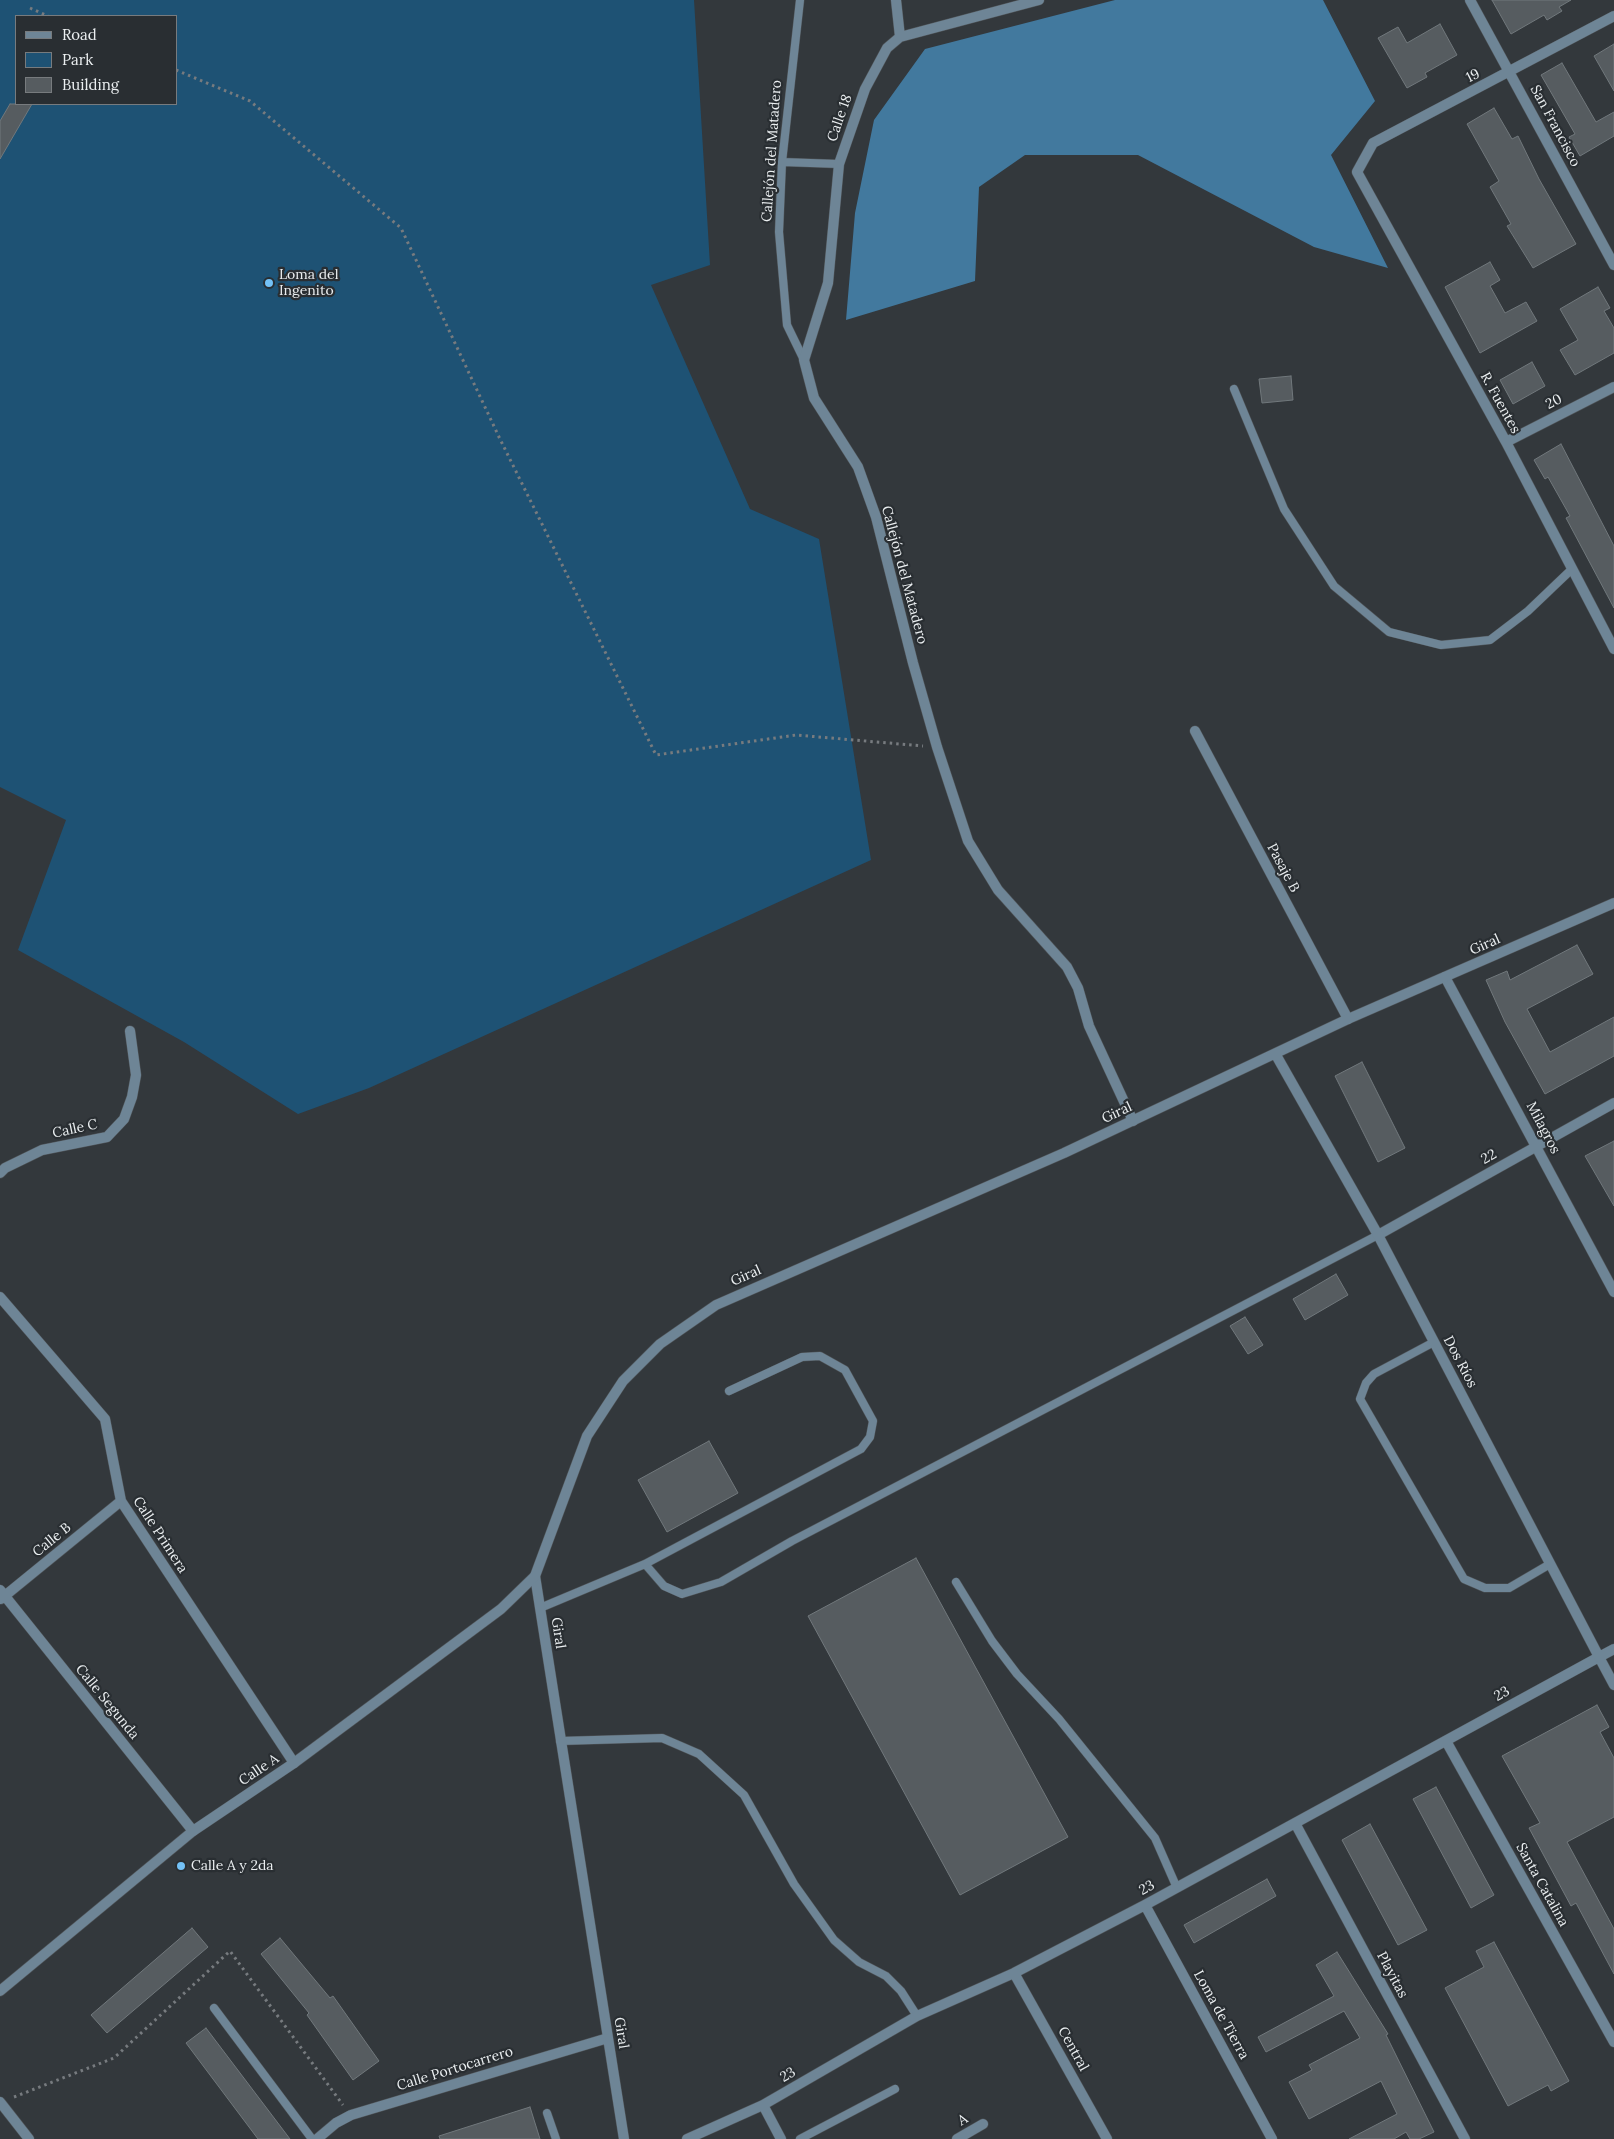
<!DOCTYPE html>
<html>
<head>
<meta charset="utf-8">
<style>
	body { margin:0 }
	#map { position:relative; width:1614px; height:2139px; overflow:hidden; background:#33383c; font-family:Lora,serif }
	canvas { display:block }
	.legend { position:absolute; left:15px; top:15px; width:162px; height:90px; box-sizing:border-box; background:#292e32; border:1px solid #777b7e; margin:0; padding:6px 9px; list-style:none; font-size:15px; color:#ebeff1 }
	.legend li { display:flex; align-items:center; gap:10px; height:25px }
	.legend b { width:25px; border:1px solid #777b7e }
</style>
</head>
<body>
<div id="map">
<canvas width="1614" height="2139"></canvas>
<ul class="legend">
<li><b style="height:6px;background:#6e8596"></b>Road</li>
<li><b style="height:14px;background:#1e5274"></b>Park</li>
<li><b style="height:14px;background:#565c60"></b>Building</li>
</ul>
</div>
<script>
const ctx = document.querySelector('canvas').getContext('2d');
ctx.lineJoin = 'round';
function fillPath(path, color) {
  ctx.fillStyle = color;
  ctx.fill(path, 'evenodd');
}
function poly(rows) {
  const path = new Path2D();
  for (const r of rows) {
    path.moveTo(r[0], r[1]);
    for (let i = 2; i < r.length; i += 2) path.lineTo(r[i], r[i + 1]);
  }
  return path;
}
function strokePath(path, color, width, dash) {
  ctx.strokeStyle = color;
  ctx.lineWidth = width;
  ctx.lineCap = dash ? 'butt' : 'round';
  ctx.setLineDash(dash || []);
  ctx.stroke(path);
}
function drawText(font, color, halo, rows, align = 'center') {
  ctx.font = font + ' Lora,serif';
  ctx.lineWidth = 4.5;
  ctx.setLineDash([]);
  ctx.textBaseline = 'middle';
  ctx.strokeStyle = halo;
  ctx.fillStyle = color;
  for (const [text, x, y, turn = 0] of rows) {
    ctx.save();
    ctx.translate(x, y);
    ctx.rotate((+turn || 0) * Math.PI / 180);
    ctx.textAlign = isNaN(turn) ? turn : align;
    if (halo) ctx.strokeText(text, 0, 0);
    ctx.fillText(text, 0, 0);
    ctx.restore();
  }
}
const green = poly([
	[0,0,694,0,710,265,651,285,750,509,819,539,871,860,369,1088,298,1114,184,1042,18,950,66,820,0,787],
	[16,16,176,16,176,104,16,104]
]);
const forest = poly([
	[1115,0,1323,0,1375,101,1331,155,1388,268,1314,247,1138,155,1025,155,979,187,975,281,846,320,855,213,874,120,925,49]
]);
const building = poly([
	[1492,0,1571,0,1559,7,1562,11,1547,20,1544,15,1511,34,1492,0],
	[1440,24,1457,55,1425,73,1427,77,1407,88,1378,38,1398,27,1407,43,1440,24],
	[1614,44,1614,91,1594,56,1614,44],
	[1562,63,1596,122,1614,112,1614,136,1580,156,1569,137,1575,134,1541,75,1562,63],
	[10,104,32,104,0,159,0,121,10,104],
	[1494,108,1512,139,1518,136,1539,179,1576,244,1533,268,1507,226,1511,224,1490,187,1499,181,1467,124,1494,108],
	[1490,262,1500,280,1490,286,1505,313,1526,302,1537,321,1480,353,1445,287,1490,262],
	[1598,287,1610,308,1604,311,1614,328,1614,353,1575,375,1560,350,1578,340,1560,309,1598,287],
	[1532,362,1545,386,1513,404,1500,380,1532,362],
	[1291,376,1293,400,1262,403,1259,379,1291,376],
	[1561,444,1614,546,1614,608,1566,518,1570,516,1548,477,1545,479,1534,460,1561,444],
	[1577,945,1593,974,1527,1009,1550,1052,1614,1017,1614,1056,1545,1094,1505,1022,1486,980,1507,971,1510,980,1577,945],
	[1362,1062,1405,1148,1378,1162,1335,1076,1362,1062],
	[1614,1141,1614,1206,1585,1156,1614,1141],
	[1336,1274,1348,1295,1305,1320,1293,1299,1336,1274],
	[1245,1317,1263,1345,1248,1354,1230,1326,1245,1317],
	[709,1441,738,1493,667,1532,638,1480,709,1441],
	[916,1558,1068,1837,960,1895,808,1616,916,1558],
	[1597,1705,1609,1727,1600,1732,1614,1758,1614,1817,1567,1842,1614,1929,1614,1974,1576,1903,1571,1906,1529,1828,1540,1823,1502,1756,1597,1705],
	[1436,1787,1494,1895,1471,1908,1413,1799,1436,1787],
	[1370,1824,1427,1930,1398,1945,1342,1840,1370,1824],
	[1267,1879,1276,1896,1194,1943,1184,1925,1267,1879],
	[192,1928,208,1947,107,2033,91,2015,192,1928],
	[280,1938,330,1998,333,1996,379,2061,353,2080,307,2015,309,2013,261,1954,280,1938],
	[1494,1942,1569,2081,1551,2091,1548,2085,1508,2106,1445,1988,1484,1967,1476,1951,1494,1942],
	[1337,1952,1388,2034,1386,2035,1434,2132,1419,2139,1410,2139,1406,2132,1394,2139,1349,2139,1397,2114,1381,2081,1309,2119,1289,2082,1312,2070,1309,2065,1360,2038,1344,2011,1266,2052,1258,2037,1334,1996,1316,1965,1337,1952],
	[206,2028,290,2139,258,2139,186,2043,206,2028],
	[530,2107,540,2139,440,2139,439,2136,530,2107]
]);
const path = poly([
	[30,8,48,16],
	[176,70,250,101,401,228,499,437,656,755,796,735,923,746],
	[14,2097,114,2058,230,1951,343,2105]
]);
const service = poly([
	[800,0,782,162,779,232,787,325,804,360],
	[782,162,839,164],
	[1234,389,1284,509,1334,586,1389,632,1441,645,1490,640,1528,611,1572,569],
	[1434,1342,1374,1374,1366,1383,1360,1399,1464,1579,1485,1588,1509,1588,1550,1564],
	[645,1564,664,1586,682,1594,721,1582,792,1541,1378,1235],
	[956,1582,992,1641,1017,1674,1059,1719,1155,1838,1177,1888],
	[540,1608,645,1564,861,1449,870,1437,873,1421,845,1370,820,1356,802,1357,729,1391],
	[560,1741,662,1738,699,1754,744,1795,794,1884,834,1940,859,1962,886,1976,901,1991,917,2016],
	[214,2008,312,2139],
	[547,2113,556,2139],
	[800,2139,895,2089]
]);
const minor = poly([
	[896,0,900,37],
	[1039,0,900,37,887,48,865,89,839,164,828,283,804,360,814,398,858,467,876,517,913,663,937,747,968,841,998,890,1067,967,1078,988,1089,1026,1133,1121],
	[1470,0,1614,265],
	[1614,16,1373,143,1357,172,1506,442,1614,649],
	[1506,442,1614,387],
	[1195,731,1348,1019],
	[1445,977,1614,1292],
	[0,1173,5,1168,42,1150,107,1137,124,1119,132,1097,136,1075,130,1031],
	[1378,1235,1614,1103],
	[0,1297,105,1419,121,1501,294,1763],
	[535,1576,624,2139],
	[0,1590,193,1831],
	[1,1599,121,1501],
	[1446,1741,1614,2042],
	[1295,1823,1465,2139],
	[1145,1905,1272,2139],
	[1014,1973,1107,2139],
	[0,2102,29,2139],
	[763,2105,781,2139],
	[317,2139,336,2123,351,2115,608,2038],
	[687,2139,763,2105,917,2016,1014,1973,1145,1905,1599,1657,1614,1685],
	[957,2139,983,2124]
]);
const tertiary = poly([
	[1276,1055,1378,1235,1599,1657,1614,1649],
	[0,1991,193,1831,294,1763,501,1609,535,1576,587,1436,623,1381,660,1344,716,1305,1064,1153,1348,1019,1614,903]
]);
const markers = [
	[269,283,5,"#73c1f6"],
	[181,1866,5,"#73c1f6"]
];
const streetNames = [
	["19",1473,76,-27],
	["Calle 18",840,118,-71],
	["San Francisco",1555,126,62],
	["Callejón del Matadero",772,151,-86],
	["20",1554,402,-27],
	["R. Fuentes",1500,403,61],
	["Callejón del Matadero",904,575,75],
	["Pasaje B",1283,868,62],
	["Giral",1485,945,-24],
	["Giral",1117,1113,-25],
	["Milagros",1543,1128,62],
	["Calle C",75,1129,-12],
	["22",1489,1157,-29],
	["Giral",746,1276,-24],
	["Dos Ríos",1460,1362,62],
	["Calle Primera",160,1535,57],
	["Calle B",52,1540,-39],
	["Giral",558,1633,82],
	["23",1502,1694,-29],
	["Calle Segunda",107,1702,51],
	["Calle A",259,1770,-34],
	["Santa Catalina",1542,1885,61],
	["23",1147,1888,-29],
	["Playitas",1392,1975,62],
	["Loma de Tierra",1221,2015,61],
	["Giral",621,2033,81],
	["Central",1073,2049,61],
	["Calle Portocarrero",455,2069,-17],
	["23",788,2075,-30],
	["A",963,2120,-31]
];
const poiNames = [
	["Loma del",279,275],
	["Ingenito",279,291],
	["Calle A y 2da",191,1866]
];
fillPath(green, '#1e5274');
fillPath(forest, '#42799e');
fillPath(building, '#565c60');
strokePath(building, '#71787c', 1);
strokePath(service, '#505559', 9);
strokePath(minor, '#505559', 11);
strokePath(tertiary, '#505559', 11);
strokePath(path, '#777b7f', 3, [2.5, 4]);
strokePath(service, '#6e8596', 8);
strokePath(minor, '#6e8596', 10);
strokePath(tertiary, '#6e8596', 10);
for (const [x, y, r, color] of markers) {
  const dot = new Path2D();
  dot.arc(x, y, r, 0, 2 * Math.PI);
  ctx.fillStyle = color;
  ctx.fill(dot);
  strokePath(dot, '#292e32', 2);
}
drawText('14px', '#ebeff1', '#292e32', streetNames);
drawText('14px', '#ebeff1', '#292e32', poiNames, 'left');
</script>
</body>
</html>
